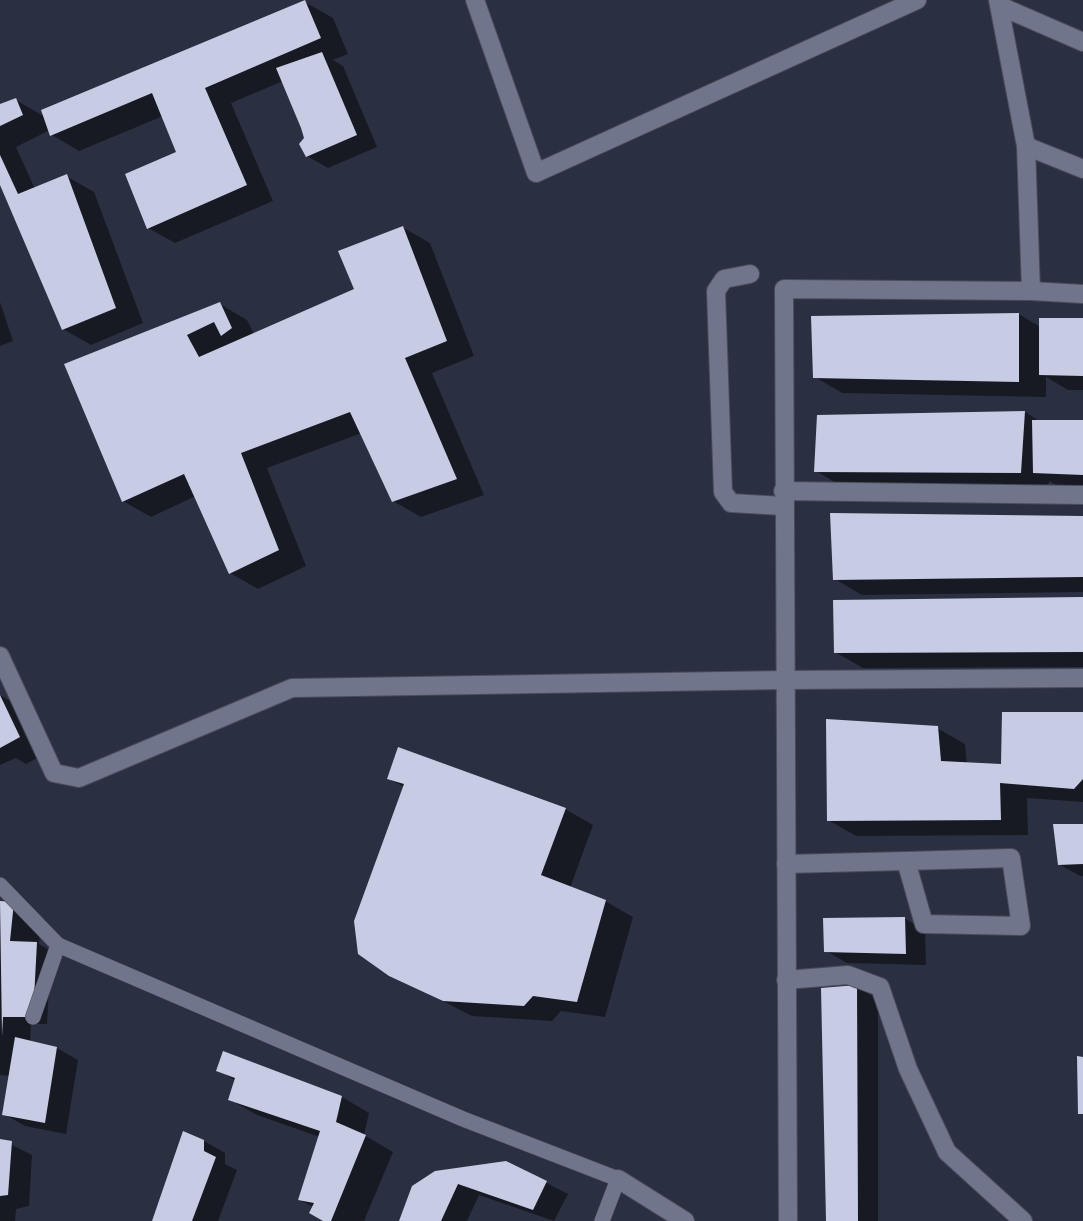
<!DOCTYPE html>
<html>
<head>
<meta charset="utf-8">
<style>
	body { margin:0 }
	canvas { display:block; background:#2b2f42 }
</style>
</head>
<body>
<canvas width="1083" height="1221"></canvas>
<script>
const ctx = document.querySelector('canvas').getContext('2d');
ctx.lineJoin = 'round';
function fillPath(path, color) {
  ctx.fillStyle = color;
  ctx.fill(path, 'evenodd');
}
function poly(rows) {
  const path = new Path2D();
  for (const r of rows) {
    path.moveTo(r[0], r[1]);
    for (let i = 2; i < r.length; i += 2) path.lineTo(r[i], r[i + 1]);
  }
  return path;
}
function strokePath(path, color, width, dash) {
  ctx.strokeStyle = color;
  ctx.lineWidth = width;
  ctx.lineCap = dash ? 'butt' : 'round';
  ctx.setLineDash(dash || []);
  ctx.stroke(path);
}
const shadow = poly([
	[305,2,333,18,348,54,333,60,343,66,377,147,328,168,307,156,305,139,283,81,231,103,273,201,175,243,148,228,178,153,163,116,79,151,52,135,50,130,16,147,35,189,66,176,94,192,143,323,91,345,63,329,0,181,0,106,16,100,45,117],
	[402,227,430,243,474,356,432,373,484,495,421,517,393,501,362,433,267,468,306,566,258,589,230,573,196,496,151,517,123,501,66,364,220,304,247,320,254,334,356,289],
	[0,302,13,341,0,346],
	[1019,314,1040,327,1083,319,1083,390,1068,390,1046,377,1046,397,842,393,815,377],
	[1025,412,1041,422,1083,421,1083,489,1062,488,1049,481,1048,488,843,487,816,471,819,416],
	[1083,518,1083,592,862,595,835,579],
	[1083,599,1083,667,863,668,835,652],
	[0,695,26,710,47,753,26,764,16,758,0,765],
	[1083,713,1083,802,1027,798,1028,835,856,836,828,820,937,728,965,744,967,764,1002,765],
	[389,779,565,809,593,825,570,888,605,901,633,917,605,1017,561,1011,552,1021,472,1016,390,974,404,787],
	[1083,825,1083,876,1080,876,1059,864],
	[0,902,13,903,41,919,39,944,51,951,47,1024,31,1024,30,1042,57,1048,78,1060,66,1134,25,1126,4,1114,10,1076,0,1075],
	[904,918,925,931,926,965,847,963,826,951],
	[857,987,878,999,878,1221,828,1221],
	[224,1053,342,1097,369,1113,364,1135,393,1152,364,1221,326,1221,313,1207,300,1200,320,1137,257,1115,229,1099,236,1081,218,1070],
	[0,1139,32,1155,29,1206,16,1209,15,1221,0,1221],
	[204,1141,225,1153,225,1164,237,1170,218,1221,153,1221],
	[506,1162,568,1194,554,1221,479,1195,467,1221,401,1221,413,1187]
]);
const building = poly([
	[305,0,321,38,205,88,247,185,147,229,125,174,176,152,152,93,50,136,41,110],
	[322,52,357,135,306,157,299,144,304,138,301,128,276,68],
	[16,98,23,115,0,126,0,104],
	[0,155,18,194,67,174,116,308,62,330,0,185],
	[403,226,447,341,405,358,457,479,392,502,350,412,241,453,279,550,229,574,184,474,122,502,64,364,220,302,232,328,221,336,214,322,187,335,199,357,354,289,338,251],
	[1019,313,1019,382,813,378,811,316],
	[1039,318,1083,318,1083,376,1039,375],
	[1025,411,1021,473,814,472,817,415],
	[1032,420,1083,420,1083,475,1033,473],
	[830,513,1083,516,1083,577,833,580],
	[1083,597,1083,652,834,653,833,600],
	[0,695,20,737,0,748],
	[1002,712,1083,712,1083,779,1074,789,1000,783,1001,820,827,821,826,719,938,726,941,761,1001,764],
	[398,747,566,808,541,875,606,900,577,1002,533,996,524,1006,443,1001,389,976,358,954,354,921,404,784,387,779],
	[1053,824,1083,824,1083,864,1058,865],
	[0,901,14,902,10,941,37,942,33,1017,3,1017,2,1036],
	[905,917,906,954,824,952,823,918],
	[857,985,858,1221,826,1221,821,988],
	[15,1037,57,1047,45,1123,2,1115],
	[223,1051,342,1096,336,1122,366,1135,331,1221,323,1221,309,1213,314,1203,298,1200,320,1131,228,1100,235,1078,216,1071],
	[1077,1056,1083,1057,1083,1114,1078,1114],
	[183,1131,204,1140,204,1151,216,1157,192,1221,152,1221],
	[0,1139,12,1141,8,1195,0,1196],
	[506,1161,547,1181,533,1210,458,1184,441,1221,399,1221,412,1186,435,1171]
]);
const lane = poly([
	[0,885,58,945,463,1119,618,1179,602,1221],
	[33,1017,58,945]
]);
const street = poly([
	[475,0,536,173,917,0],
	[1000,6,1083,42],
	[1026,146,1083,169],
	[750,274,724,279,716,291,723,492,731,503,783,506],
	[1031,291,1083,294],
	[783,491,1083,495],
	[0,656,54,773,79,778,292,688,784,680,1083,678],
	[786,864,906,861,1011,858,1021,926,924,924,906,861],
	[786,980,848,975,880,987,908,1069,947,1152,1023,1221],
	[618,1179,685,1221]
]);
const secondary = poly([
	[788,1221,784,289,1031,291,1026,146,998,0]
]);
fillPath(shadow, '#0007');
fillPath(building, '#c7cce4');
strokePath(lane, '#494c5b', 16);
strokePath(street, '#494c5b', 20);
strokePath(secondary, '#494c5b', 20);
strokePath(lane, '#71758b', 15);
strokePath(street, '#71758b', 18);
strokePath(secondary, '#71758b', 18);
</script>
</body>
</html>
